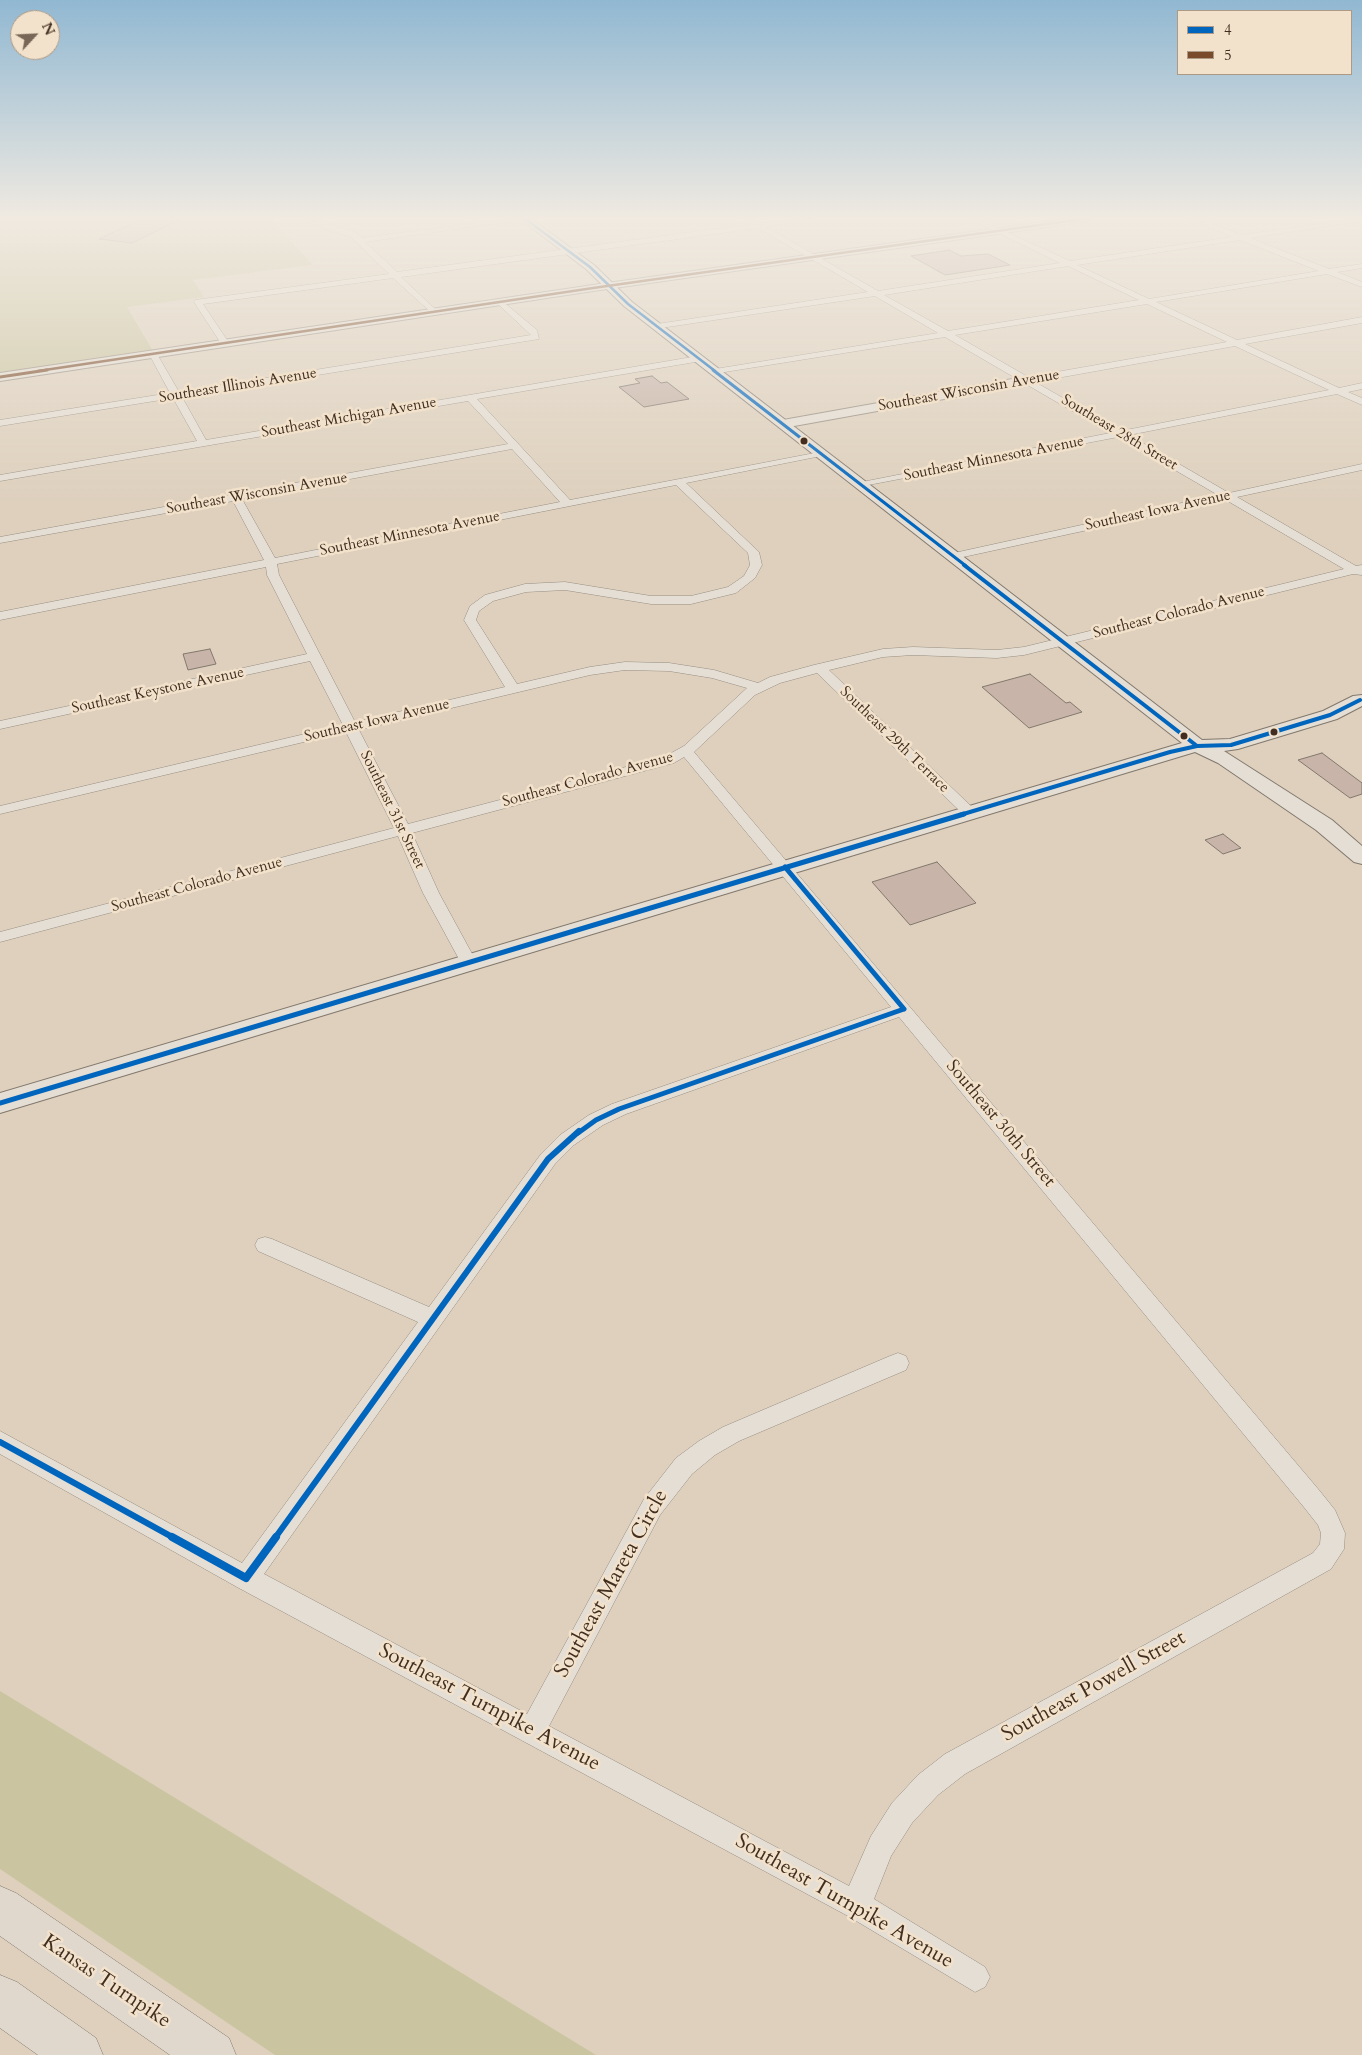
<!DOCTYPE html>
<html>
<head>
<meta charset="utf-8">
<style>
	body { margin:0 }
	#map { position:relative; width:1362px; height:2055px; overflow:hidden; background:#ded0bd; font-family:Cardo,serif }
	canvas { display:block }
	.legend { position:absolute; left:1177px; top:10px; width:175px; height:65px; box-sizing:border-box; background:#f3e2cb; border:1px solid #ac9a87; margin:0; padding:6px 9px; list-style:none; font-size:15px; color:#412e20 }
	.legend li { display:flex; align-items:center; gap:10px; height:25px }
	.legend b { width:25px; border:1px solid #ac9a87 }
	.north { position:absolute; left:10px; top:10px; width:50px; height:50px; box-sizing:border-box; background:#f3e2cb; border:1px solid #ac9a87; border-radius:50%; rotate:65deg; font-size:14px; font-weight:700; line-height:20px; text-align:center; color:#412e20 }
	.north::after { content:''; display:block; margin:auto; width:18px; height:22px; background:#786757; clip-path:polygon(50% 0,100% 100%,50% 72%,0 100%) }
</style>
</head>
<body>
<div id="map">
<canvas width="1362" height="2055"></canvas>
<ul class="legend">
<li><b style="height:6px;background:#0065bd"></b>4</li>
<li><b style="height:6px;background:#7a4b2a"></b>5</li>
</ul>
<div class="north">N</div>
</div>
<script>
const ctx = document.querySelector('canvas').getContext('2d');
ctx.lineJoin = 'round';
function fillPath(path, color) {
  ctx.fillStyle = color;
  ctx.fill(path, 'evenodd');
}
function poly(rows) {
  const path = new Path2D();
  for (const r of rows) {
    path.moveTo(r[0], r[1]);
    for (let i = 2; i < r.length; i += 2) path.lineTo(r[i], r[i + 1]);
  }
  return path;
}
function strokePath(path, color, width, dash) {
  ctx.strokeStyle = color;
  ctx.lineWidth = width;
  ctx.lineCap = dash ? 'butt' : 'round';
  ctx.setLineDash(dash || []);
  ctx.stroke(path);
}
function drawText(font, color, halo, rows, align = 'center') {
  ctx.font = font + ' Cardo,serif';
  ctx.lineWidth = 5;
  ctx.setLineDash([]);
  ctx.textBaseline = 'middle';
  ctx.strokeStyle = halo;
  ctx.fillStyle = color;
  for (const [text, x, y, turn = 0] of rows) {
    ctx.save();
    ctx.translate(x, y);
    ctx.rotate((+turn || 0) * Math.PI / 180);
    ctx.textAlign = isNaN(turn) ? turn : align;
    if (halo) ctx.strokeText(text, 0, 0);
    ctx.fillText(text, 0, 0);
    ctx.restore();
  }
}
const green = poly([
	[0,218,270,218,313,265,193,280,204,297,127,307,153,351,0,374],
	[0,1691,596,2055,275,2055,0,1869]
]);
const building = poly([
	[144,218,183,218,132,243,99,239,144,218],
	[949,250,961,256,988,254,1010,265,945,275,911,256,949,250],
	[652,376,661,383,667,382,689,399,644,407,619,387,640,383,635,379,652,376],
	[210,649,216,664,188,670,183,654,210,649],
	[1030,674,1066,703,1070,702,1082,712,1029,728,982,687,1030,674],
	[1322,753,1362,783,1362,794,1350,798,1298,760,1322,753],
	[1223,834,1241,848,1223,854,1205,840,1223,834],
	[937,862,976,903,910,925,872,882,937,862]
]);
const minor = poly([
	[305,218,313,218,357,233,361,238,516,218,535,218,365,242,397,272,752,224,743,218,751,218,760,223,816,218,766,227,878,291,1060,263,968,218,976,218,1070,261,1232,237,1188,218,1197,218,1242,235,1362,218,1362,221,1250,238,1329,269,1362,264,1362,268,1337,272,1362,282,1362,287,1327,274,1156,302,1237,340,1362,317,1362,323,1245,344,1339,388,1362,383,1362,389,1348,392,1362,398,1362,405,1337,394,1129,435,1229,493,1362,464,1362,470,1237,497,1356,566,1362,565,1362,575,1353,574,1024,655,997,658,913,655,883,657,829,670,974,809,976,812,974,815,964,815,817,673,780,683,755,695,694,752,1319,1490,1335,1510,1345,1533,1344,1549,1331,1569,965,1774,938,1795,912,1823,891,1856,874,1899,985,1967,990,1977,985,1987,975,1992,848,1916,237,1587,0,1454,0,1431,242,1563,418,1322,258,1251,255,1245,258,1239,265,1237,272,1239,429,1307,541,1154,560,1135,589,1115,612,1104,891,1007,684,757,674,763,412,833,439,893,476,961,474,965,468,967,462,965,460,961,423,893,398,836,0,942,0,932,394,828,346,732,0,814,0,806,343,725,310,661,0,729,0,721,307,654,267,575,266,567,0,620,0,612,264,560,233,501,0,543,0,537,508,444,468,401,0,481,0,475,197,441,173,398,0,426,0,420,170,393,149,354,153,351,157,354,179,392,531,335,498,304,498,300,501,300,537,330,539,339,182,397,206,440,698,356,702,359,701,361,477,399,570,500,825,451,826,453,821,456,686,483,759,552,762,565,755,578,736,593,691,604,651,604,565,590,526,592,493,601,479,611,476,620,517,684,590,667,625,662,669,663,714,670,758,683,770,677,814,665,883,649,913,647,997,650,1024,647,1344,569,1226,500,954,559,950,558,950,554,954,553,1218,495,1118,437,858,487,858,483,862,482,1110,433,945,337,712,374,712,370,715,369,938,333,875,296,654,329,654,325,657,324,868,292,758,228,401,277,436,310,437,312,433,314,393,278,203,304,229,343,222,345,194,302,195,300,389,274,351,237,310,224,305,218],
	[1240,240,1319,271,1149,299,1077,265,1240,240],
	[1068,266,1139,300,948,331,884,295,1068,266],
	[1147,304,1227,342,1028,377,955,335,1147,304],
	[1235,346,1329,390,1121,431,1035,382,1235,346],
	[512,449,560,502,275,558,242,499,512,449],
	[676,485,748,553,750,565,744,576,728,587,691,596,651,596,565,582,525,584,485,595,470,606,464,620,505,687,355,722,279,575,277,564,676,485],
	[625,670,669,671,712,678,747,688,684,746,664,757,408,824,359,730,590,675,625,670],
	[899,1017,1303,1506,1318,1525,1321,1533,1320,1544,1313,1553,945,1754,918,1775,892,1803,871,1836,849,1886,549,1726,660,1515,692,1474,715,1455,739,1441,906,1370,909,1363,906,1356,898,1353,890,1356,723,1427,699,1441,676,1458,644,1499,527,1714,264,1574,555,1164,574,1145,603,1125,626,1114,899,1017]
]);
const tertiary = poly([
	[1071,218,1094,218,1089,221,593,291,0,381,0,373,593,285,1071,218],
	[1029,376,1033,377,1033,383,783,428,777,424,783,420,1029,376]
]);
const secondary = poly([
	[519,218,530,218,594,265,632,302,1202,740,1230,739,1323,711,1353,696,1362,695,1362,706,1337,719,1238,749,1224,751,1332,820,1362,846,1362,864,1354,862,1316,830,1218,763,1195,752,0,1113,0,1093,1182,743,624,306,586,269,519,218]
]);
const motorway = poly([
	[0,1886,16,1893,229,2038,236,2055,170,2055,0,1936,0,1886],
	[0,1975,17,1982,96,2038,103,2055,38,2055,0,2028,0,1975]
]);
const bus1Far5 = poly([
	[524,218,590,267,628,304,715,371]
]);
const bus1Far4 = poly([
	[713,370,966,566]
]);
const bus1Far3 = poly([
	[964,565,1197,746],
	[960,815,1170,752,1197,746,1231,745,1330,715,1360,700]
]);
const bus1Far2 = poly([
	[785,867,904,1009],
	[0,1103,964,814],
	[578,1133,596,1120,619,1109,904,1009]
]);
const bus1Far1 = poly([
	[0,1442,174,1538],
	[275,1538,548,1159,579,1131]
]);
const bus1 = poly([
	[172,1537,246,1578],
	[246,1578,276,1537]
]);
const bus2Far1 = poly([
	[38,371,593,288,1089,218]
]);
const bus2 = poly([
	[0,377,47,370]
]);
const markers = [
	[804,441,4.5,"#412e20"],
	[1274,732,4.5,"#412e20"],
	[1184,736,4.5,"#412e20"]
];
const farStreetnames = [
	["Southeast Illinois Avenue",238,386,-9],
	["Southeast Wisconsin Avenue",969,391,-10],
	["Southeast Michigan Avenue",349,418,-10],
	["Southeast 28th Street",1119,433,31],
	["Southeast Minnesota Avenue",994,459,-11],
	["Southeast Wisconsin Avenue",257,494,-10],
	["Southeast Iowa Avenue",1158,511,-12],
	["Southeast Minnesota Avenue",410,534,-11],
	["Southeast Colorado Avenue",1179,613,-14],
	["Southeast Keystone Avenue",158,691,-12],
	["Southeast Iowa Avenue",377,721,-13],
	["Southeast 29th Terrace",894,740,44],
	["Southeast Colorado Avenue",588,780,-15],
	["Southeast 31st Street",392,810,64],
	["Southeast Colorado Avenue",197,885,-15]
];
const streetNames = [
	["Southeast 30th Street",1000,1124,50]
];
const nearStreetnames = [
	["Southeast Mareta Circle",612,1584,-61],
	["Southeast Powell Street",1094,1687,-29],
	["Southeast Turnpike Avenue",489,1708,28],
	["Southeast Turnpike Avenue",844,1902,30],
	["Kansas Turnpike",106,1982,34]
];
fillPath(green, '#cac5a0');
fillPath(building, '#c8b4a9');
strokePath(building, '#82786d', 1);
strokePath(minor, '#988e82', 1);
strokePath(tertiary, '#988e82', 2);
strokePath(secondary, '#82786d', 2);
strokePath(motorway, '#82786d', 1);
fillPath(minor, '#e5ded4');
fillPath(tertiary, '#e5ded4');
fillPath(secondary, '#e5ded4');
fillPath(motorway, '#e0d8cd');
strokePath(bus1Far5, '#0065bd', 2.5);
strokePath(bus1Far4, '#0065bd', 3);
strokePath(bus1Far3, '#0065bd', 4);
strokePath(bus1Far2, '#0065bd', 5);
strokePath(bus1Far1, '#0065bd', 6);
strokePath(bus1, '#0065bd', 8);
strokePath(bus2Far1, '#7a4b2a', 2.5);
strokePath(bus2, '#7a4b2a', 3);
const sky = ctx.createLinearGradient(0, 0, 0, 506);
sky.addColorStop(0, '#91b8d2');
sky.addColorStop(0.43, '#f0eae1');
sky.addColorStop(1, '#f0eae100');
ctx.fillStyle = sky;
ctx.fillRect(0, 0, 1362, 506);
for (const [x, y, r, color] of markers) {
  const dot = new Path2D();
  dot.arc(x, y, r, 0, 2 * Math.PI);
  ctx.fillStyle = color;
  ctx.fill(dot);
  strokePath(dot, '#f3e2cb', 2);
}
drawText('15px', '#412e20', '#f3e2cb', farStreetnames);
drawText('18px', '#412e20', '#f3e2cb', streetNames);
drawText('21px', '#412e20', '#f3e2cb', nearStreetnames);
</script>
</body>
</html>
